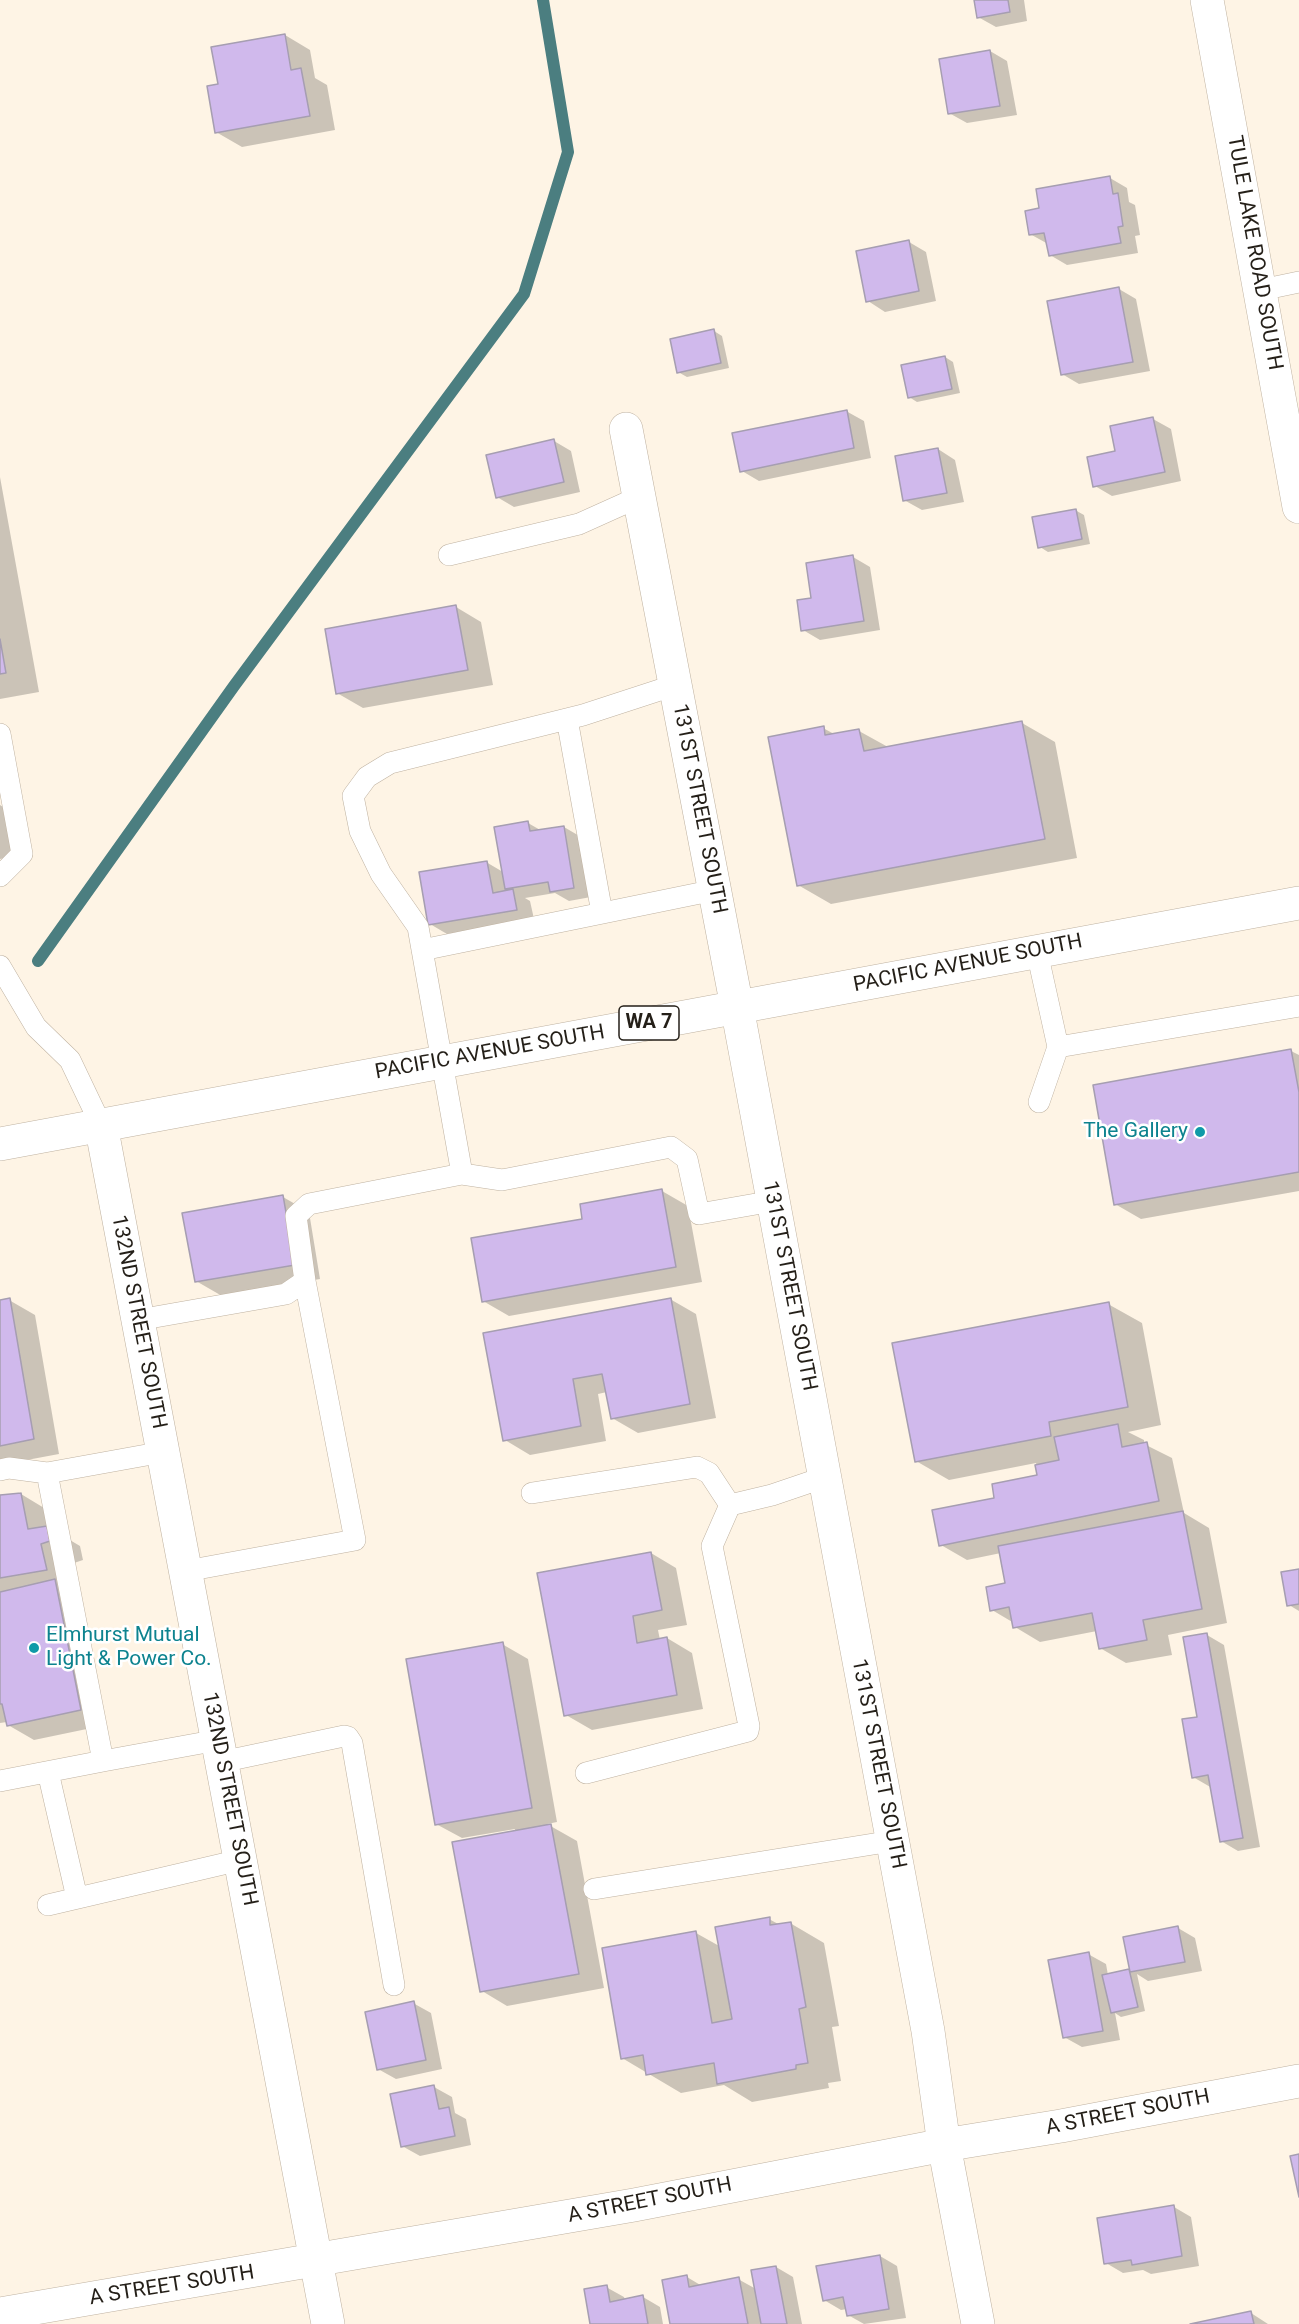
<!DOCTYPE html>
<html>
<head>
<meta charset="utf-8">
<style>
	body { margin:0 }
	canvas { display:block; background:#fef4e5 }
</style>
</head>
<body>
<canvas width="1299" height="2324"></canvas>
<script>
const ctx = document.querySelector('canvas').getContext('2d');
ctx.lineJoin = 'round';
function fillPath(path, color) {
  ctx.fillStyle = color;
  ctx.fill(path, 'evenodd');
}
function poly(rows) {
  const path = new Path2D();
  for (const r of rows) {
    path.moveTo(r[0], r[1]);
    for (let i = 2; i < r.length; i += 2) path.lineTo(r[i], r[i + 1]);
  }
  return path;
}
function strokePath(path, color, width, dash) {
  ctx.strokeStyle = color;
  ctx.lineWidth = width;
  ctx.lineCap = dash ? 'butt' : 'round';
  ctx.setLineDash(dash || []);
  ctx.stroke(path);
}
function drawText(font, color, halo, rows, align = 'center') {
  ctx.font = font + ' Roboto,sans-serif';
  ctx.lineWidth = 5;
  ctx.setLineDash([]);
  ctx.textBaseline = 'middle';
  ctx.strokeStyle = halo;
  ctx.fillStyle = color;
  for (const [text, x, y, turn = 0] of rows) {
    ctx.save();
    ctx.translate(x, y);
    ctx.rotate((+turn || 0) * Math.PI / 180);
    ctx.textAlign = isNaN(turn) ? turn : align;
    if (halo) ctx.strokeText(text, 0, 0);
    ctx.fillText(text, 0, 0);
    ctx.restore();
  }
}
const shadow = poly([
	[975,0,1026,0,1024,0,1027,21,996,27,978,17],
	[285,35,310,50,315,78,327,85,335,130,242,147,216,132,220,85],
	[990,51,1007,61,1017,115,967,123,949,113],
	[1110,178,1127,188,1129,202,1135,205,1140,235,1135,236,1138,253,1067,265,1050,255,1048,244,1030,234,1041,209],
	[909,242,926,252,936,301,885,312,868,301],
	[1119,289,1136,299,1150,371,1079,384,1062,374],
	[714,331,722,336,729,368,687,377,678,372],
	[945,357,953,362,960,393,917,402,909,397],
	[846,411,864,421,871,458,759,481,742,471],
	[1153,419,1171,429,1181,481,1112,496,1095,486,1117,452],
	[554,441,571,451,580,492,514,507,497,497],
	[938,449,955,460,964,502,922,510,904,500],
	[0,477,39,692,0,699],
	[1075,510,1084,515,1090,544,1048,552,1040,547],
	[853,557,870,567,880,630,820,640,803,630],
	[456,607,481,622,493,685,363,708,337,693],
	[1022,723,1055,742,1077,858,831,904,798,885,823,728,836,735,859,731,888,747],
	[0,805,13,813,21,855,0,859],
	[528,823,542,831,564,827,581,837,591,897,569,901,555,893,525,898,530,901,534,919,447,934,430,924,486,862,503,872],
	[1291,1051,1299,1055,1299,1191,1141,1219,1115,1204],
	[662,1191,688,1206,702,1282,509,1316,483,1301,584,1220],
	[283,1197,309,1212,320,1279,222,1296,196,1281],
	[670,1299,696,1314,716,1418,638,1433,612,1418,607,1392,598,1394,606,1441,530,1455,505,1440,485,1335],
	[9,1300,35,1315,59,1454,0,1465,0,1302],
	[1108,1304,1142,1323,1161,1425,1128,1432,1144,1440,1144,1444,1172,1458,1184,1513,1209,1528,1227,1623,1168,1635,1172,1655,1126,1663,1100,1648,1097,1631,1040,1642,1015,1627,1014,1623,992,1610,1007,1584,1001,1553,967,1560,941,1545,996,1499,1039,1476,1036,1463,949,1480,916,1461],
	[21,1494,54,1514,58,1533,80,1546,83,1560,74,1563,106,1725,34,1740,8,1725,7,1722,0,1723,0,1497],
	[651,1553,676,1568,687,1625,658,1630,660,1640,667,1638,692,1653,703,1709,592,1730,566,1715],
	[1299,1570,1299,1611,1289,1605],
	[1207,1635,1224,1645,1260,1847,1238,1851,1221,1841,1212,1788,1193,1777],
	[502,1644,528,1659,557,1822,547,1824,577,1841,604,1988,507,2006,482,1991,515,1829,462,1838,436,1824],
	[769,1919,780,1925,790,1923,824,1943,839,2026,832,2027,841,2081,828,2083,829,2088,752,2102,724,2085,681,2093,622,2058,696,1933,721,1947],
	[1178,1928,1195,1938,1202,1971,1148,1981,1137,1974,1145,2011,1121,2017,1115,2013,1120,2040,1082,2047,1064,2037,1088,1954,1106,1964,1108,1975,1131,1970],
	[413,2003,431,2013,442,2069,396,2079,378,2069],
	[434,2087,452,2097,455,2113,466,2119,471,2145,420,2156,402,2146],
	[1174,2207,1191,2217,1199,2266,1151,2274,1143,2270,1123,2273,1106,2263],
	[880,2256,897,2266,906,2318,864,2324,848,2315,847,2309,841,2310,824,2300],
	[776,2267,793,2277,802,2324,672,2324,687,2277,702,2286,738,2279,756,2289],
	[606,2287,624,2297,625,2300,643,2297,660,2307,663,2324,592,2324],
	[1251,2313,1268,2324,1197,2324]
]);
const stream = poly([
	[38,961,234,686,524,294,568,152,543,0]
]);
const building = poly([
	[974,0,1008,0,1010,12,977,18,974,0],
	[285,34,291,70,301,68,310,116,215,133,207,86,218,84,211,47,285,34],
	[990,50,1000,106,948,114,939,59,990,50],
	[1110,176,1113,194,1118,193,1123,226,1118,227,1121,243,1049,256,1044,233,1029,235,1025,211,1039,208,1036,189,1110,176],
	[909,240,919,291,866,302,856,251,909,240],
	[1119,287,1133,362,1061,375,1047,301,1119,287],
	[714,329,721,363,677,373,670,339,714,329],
	[945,356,952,389,908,398,901,365,945,356],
	[847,410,854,448,740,472,732,433,847,410],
	[1153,417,1165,472,1093,487,1087,457,1115,451,1110,426,1153,417],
	[554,439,564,482,496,498,486,455,554,439],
	[938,448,947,493,903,501,895,456,938,448],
	[1076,509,1082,539,1038,548,1032,517,1076,509],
	[853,555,864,621,801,631,797,600,811,598,806,563,853,555],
	[456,605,468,670,336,694,325,629,456,605],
	[0,639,6,673,0,674,0,639],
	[1022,721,1045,839,797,886,768,737,824,726,825,735,859,729,864,751,1022,721],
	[528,821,530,831,564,826,574,888,550,892,548,882,505,889,494,827,528,821],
	[487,861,493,893,513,889,517,910,428,925,419,872,487,861],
	[1291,1049,1299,1092,1299,1172,1114,1205,1093,1085,1291,1049],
	[662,1189,676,1267,482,1302,471,1238,582,1219,580,1204,662,1189],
	[283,1195,295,1265,195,1282,182,1213,283,1195],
	[10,1298,34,1439,0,1446,0,1300,10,1298],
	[671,1298,690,1404,611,1419,602,1374,573,1379,581,1426,503,1441,483,1333,671,1298],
	[1109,1302,1128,1407,1049,1422,1051,1436,915,1462,892,1343,1109,1302],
	[1118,1424,1122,1447,1147,1442,1159,1501,939,1546,932,1510,994,1498,992,1484,1037,1475,1035,1465,1059,1460,1054,1437,1118,1424],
	[21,1493,28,1529,47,1526,50,1541,41,1544,47,1570,0,1578,0,1495,21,1493],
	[1183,1511,1202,1609,1143,1620,1147,1640,1099,1649,1092,1613,1013,1628,1009,1607,990,1611,986,1587,1005,1583,998,1546,1183,1511],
	[651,1552,662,1610,633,1616,637,1643,667,1637,677,1695,564,1716,537,1573,651,1552],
	[1299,1569,1299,1604,1287,1606,1281,1572,1299,1569],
	[55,1579,81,1710,7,1726,2,1704,0,1704,0,1592,55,1579],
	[1207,1633,1243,1838,1220,1842,1208,1775,1192,1778,1182,1719,1197,1717,1183,1637,1207,1633],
	[503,1642,532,1808,435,1825,406,1659,503,1642],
	[551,1824,579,1974,480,1992,452,1842,551,1824],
	[770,1917,770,1925,791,1922,806,2007,799,2009,808,2063,796,2065,796,2069,717,2084,714,2063,646,2075,643,2055,621,2059,602,1948,696,1931,712,2023,732,2019,715,1927,770,1917],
	[1178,1926,1185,1962,1130,1972,1123,1937,1178,1926],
	[1089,1952,1103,2031,1063,2038,1048,1960,1089,1952],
	[1129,1969,1138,2007,1111,2013,1102,1975,1129,1969],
	[414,2001,426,2060,377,2070,365,2012,414,2001],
	[434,2085,439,2109,449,2107,455,2136,401,2147,390,2094,434,2085],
	[1299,2154,1299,2197,1290,2156,1299,2154],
	[1174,2205,1182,2256,1132,2265,1131,2260,1104,2264,1097,2218,1174,2205],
	[880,2255,889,2309,847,2316,843,2297,823,2301,816,2266,880,2255],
	[776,2266,787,2324,761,2324,751,2270,776,2266],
	[687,2275,689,2287,739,2277,748,2324,670,2324,662,2280,687,2275],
	[607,2285,610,2302,643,2295,648,2324,590,2324,584,2289,607,2285],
	[1251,2311,1254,2324,1190,2324,1251,2311]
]);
const lane = poly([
	[1261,290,1299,282],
	[449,555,579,524,639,497],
	[567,719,602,913],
	[0,734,22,854,0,876],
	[422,950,715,890],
	[1037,952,1058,1047,1039,1102],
	[0,966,36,1027,70,1060,101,1125],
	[1058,1047,1299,1006],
	[462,1174,418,927,381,874,360,831,353,796,367,777,390,763,583,715,675,685],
	[138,1320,286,1294,305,1281,296,1216,309,1204,462,1174,502,1180,671,1147,687,1159,699,1214,773,1201],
	[163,1452,47,1473,103,1761,218,1740],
	[0,1470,9,1468,47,1473],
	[532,1493,697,1467,709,1473,730,1505],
	[186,1571,355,1540,305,1281],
	[221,1762,344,1736,348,1737,352,1743,394,1985],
	[48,1772,77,1898],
	[586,1773,748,1731,749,1726,712,1546,730,1505,772,1495,825,1477],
	[0,1781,103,1761],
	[594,1889,892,1841],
	[48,1905,240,1860]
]);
const street = poly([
	[626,429,737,1007],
	[101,1125,328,2324],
	[0,2314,634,2205,944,2145,1061,2126,1299,2081]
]);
const secondary = poly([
	[1207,0,1299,507],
	[737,1007,928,2031,944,2145,978,2324]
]);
const primary = poly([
	[0,1144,1299,903]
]);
const markers = [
	[1200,1132,6,"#0f9aa8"],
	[34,1648,6,"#0f9aa8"]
];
const shields = [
	[649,1023,60]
];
const shieldNames = [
	["WA 7",649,1023]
];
const streetNames = [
	["TULE LAKE ROAD SOUTH",1254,253,80],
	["131ST STREET SOUTH",699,809,79],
	["PACIFIC AVENUE SOUTH",968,964,-11],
	["PACIFIC AVENUE SOUTH",490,1053,-10],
	["131ST STREET SOUTH",789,1286,79],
	["132ND STREET SOUTH",138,1322,79],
	["131ST STREET SOUTH",878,1764,79],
	["132ND STREET SOUTH",229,1799,79],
	["A STREET SOUTH",1128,2113,-11],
	["A STREET SOUTH",650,2201,-11],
	["A STREET SOUTH",172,2286,-9]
];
const cultureNames = [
	["The Gallery",1188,1132],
	["Elmhurst Mutual",46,1636,"left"],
	["Light & Power Co.",46,1660,"left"]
];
fillPath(shadow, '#0003');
strokePath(stream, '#4b7e80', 12);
fillPath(building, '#d0b9ec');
strokePath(building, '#a69eb1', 1.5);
strokePath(lane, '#bfb2a1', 22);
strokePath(street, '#bfb2a1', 34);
strokePath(secondary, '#bfb2a1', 34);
strokePath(primary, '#bfb2a1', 34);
strokePath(lane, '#fff', 21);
strokePath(street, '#fff', 33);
strokePath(secondary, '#fff', 33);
strokePath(primary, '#fff', 33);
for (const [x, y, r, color] of markers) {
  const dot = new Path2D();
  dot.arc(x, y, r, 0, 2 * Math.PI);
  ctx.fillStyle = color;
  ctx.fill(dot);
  strokePath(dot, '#fff', 2);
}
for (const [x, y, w] of shields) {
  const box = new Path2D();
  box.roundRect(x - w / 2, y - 17, w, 34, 4.5);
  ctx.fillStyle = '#fff';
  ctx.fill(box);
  strokePath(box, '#241f18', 1.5);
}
drawText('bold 20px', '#241f18', null, shieldNames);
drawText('21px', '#241f18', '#fff', streetNames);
drawText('21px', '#0d838f', '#fff', cultureNames, 'right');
</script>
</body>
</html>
